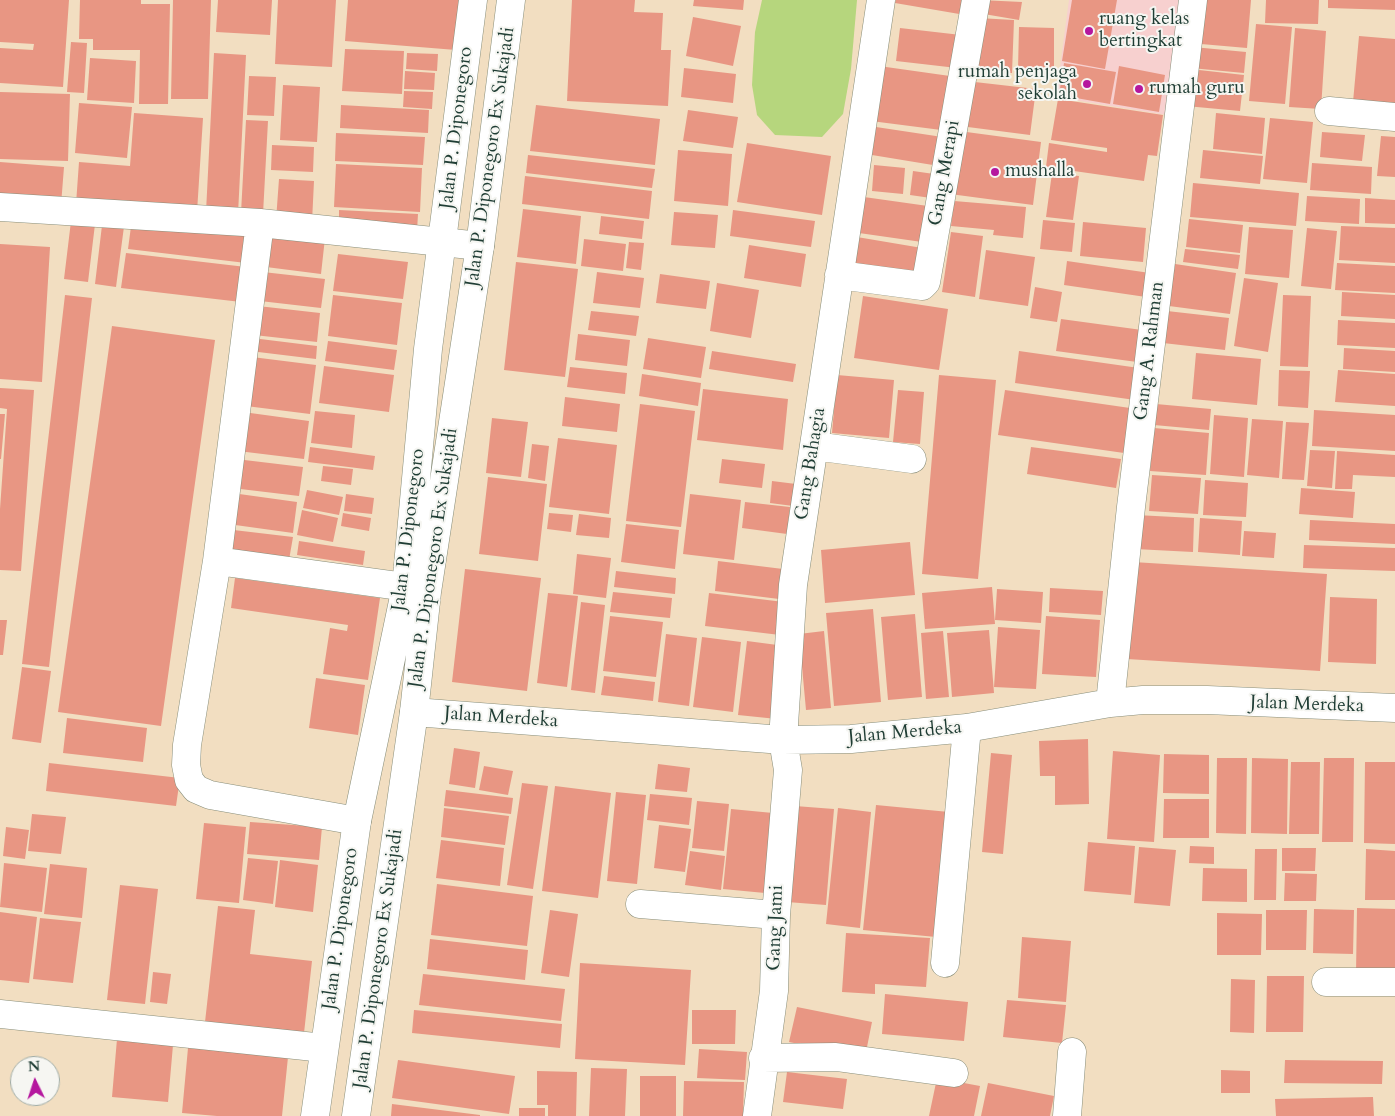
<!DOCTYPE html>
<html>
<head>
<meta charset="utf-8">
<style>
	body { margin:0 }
	#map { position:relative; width:1395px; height:1116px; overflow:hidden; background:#f2dec1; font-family:Cardo,serif }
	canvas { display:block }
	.north { position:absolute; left:10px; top:1056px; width:50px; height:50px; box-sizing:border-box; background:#f6f6f2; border:1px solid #a0aca6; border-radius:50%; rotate:356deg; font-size:14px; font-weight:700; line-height:20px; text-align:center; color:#1f3d34 }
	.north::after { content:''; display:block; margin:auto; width:18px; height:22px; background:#b5179e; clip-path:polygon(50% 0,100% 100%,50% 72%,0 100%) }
</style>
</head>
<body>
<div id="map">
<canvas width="1395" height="1116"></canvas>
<div class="north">N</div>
</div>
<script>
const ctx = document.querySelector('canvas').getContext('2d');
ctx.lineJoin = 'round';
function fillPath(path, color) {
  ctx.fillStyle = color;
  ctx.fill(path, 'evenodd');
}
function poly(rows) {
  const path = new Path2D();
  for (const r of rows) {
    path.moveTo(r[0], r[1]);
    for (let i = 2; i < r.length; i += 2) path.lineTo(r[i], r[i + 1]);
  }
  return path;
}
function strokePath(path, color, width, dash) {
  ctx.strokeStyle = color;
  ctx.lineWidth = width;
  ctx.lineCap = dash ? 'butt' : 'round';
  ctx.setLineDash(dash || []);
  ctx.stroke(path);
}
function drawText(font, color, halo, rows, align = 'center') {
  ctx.font = font + ' Cardo,serif';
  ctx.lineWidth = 4;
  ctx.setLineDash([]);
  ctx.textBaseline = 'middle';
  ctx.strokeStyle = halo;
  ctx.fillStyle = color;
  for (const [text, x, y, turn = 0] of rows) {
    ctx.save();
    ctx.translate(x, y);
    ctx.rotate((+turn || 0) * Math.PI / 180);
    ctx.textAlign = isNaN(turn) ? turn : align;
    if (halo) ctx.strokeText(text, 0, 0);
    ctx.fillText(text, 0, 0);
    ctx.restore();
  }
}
const built = poly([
	[1069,0,1185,0,1167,115,1056,97]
]);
const green = poly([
	[762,0,857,0,851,69,843,114,822,137,775,135,757,115,752,85,755,32]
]);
const building = poly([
	[0,0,69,0,63,87,0,83,0,48,33,50,34,44,0,42],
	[80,0,141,0,141,4,170,4,168,104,139,104,140,50,93,50,93,39,79,39],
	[173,0,211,0,208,99,171,99],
	[218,0,272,0,270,35,216,32],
	[278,0,336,0,332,67,275,64],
	[348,0,461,0,456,50,345,41],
	[572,0,635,0,634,12,663,13,661,50,671,50,668,106,567,101],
	[694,0,744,0,743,10,693,6],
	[896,0,974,0,971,16,895,3],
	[980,0,1022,2,1019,20,978,13],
	[1072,0,1117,0,1105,69,1062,61],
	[1205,0,1251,0,1247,48,1201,44],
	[1266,0,1319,0,1318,24,1265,23],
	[1328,0,1395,0,1395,10,1328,8],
	[693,17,741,26,733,66,686,56],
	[978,18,1014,20,1012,73,976,72],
	[1256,24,1292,27,1285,104,1249,101],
	[1019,27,1054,28,1054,69,1018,69],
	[900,28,961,35,957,68,896,61],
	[1295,28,1326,31,1321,109,1289,107],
	[1359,36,1395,39,1395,105,1353,102],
	[71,42,87,43,84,93,67,92],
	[1193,47,1246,52,1244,73,1191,68],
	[345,49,404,51,402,94,342,91],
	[214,53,246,55,238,214,206,212],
	[407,53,438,54,437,71,406,69],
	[90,58,136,61,134,103,87,100],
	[1064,63,1116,72,1110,104,1059,95],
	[879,66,957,77,949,131,871,121],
	[1119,66,1165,75,1159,112,1113,104],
	[684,68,736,74,733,103,681,97],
	[1190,69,1244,75,1240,111,1186,106],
	[405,71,435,73,434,90,404,89],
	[249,76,276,77,274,116,247,115],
	[966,81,1036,89,1030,135,960,126],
	[283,85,320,87,317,142,280,140],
	[404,91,433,92,432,109,403,107],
	[0,92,70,94,68,161,0,159],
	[1058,99,1163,115,1157,156,1148,155,1144,181,1046,167,1049,143,1107,152,1107,148,1051,140],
	[79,103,132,107,127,158,75,153],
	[341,105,429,110,428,133,340,128],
	[536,105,660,119,655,165,530,151],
	[688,110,738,117,733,148,683,141],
	[134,113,203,118,197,212,76,204,79,162,130,166],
	[1216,113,1265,118,1262,154,1213,149],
	[1270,118,1313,122,1307,183,1263,179],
	[246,120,268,121,263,214,241,213],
	[876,127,949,138,945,167,872,155],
	[959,131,1041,142,1033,205,950,194],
	[1322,132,1365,135,1362,161,1320,157],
	[336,133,425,137,423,165,335,161],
	[1381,136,1395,137,1395,177,1377,176],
	[747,143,831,156,822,215,737,202],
	[272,145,314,147,313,172,271,170],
	[678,150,732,154,728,206,674,201],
	[1203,150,1263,156,1260,184,1200,178],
	[528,155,655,169,652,188,526,173],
	[0,162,64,167,61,205,0,200],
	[1312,163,1372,167,1371,194,1310,190],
	[336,164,422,168,420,212,334,207],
	[874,165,905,168,903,194,872,191],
	[913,171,941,175,938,199,910,195],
	[1052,173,1079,176,1073,220,1046,217],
	[525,176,652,191,649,219,522,204],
	[279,179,314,181,312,222,276,220],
	[1193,183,1299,193,1296,226,1190,217],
	[1307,196,1360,199,1359,224,1305,221],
	[864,197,935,207,929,243,859,233],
	[1365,198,1395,200,1395,224,1365,223],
	[954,201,1026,207,1023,238,993,235,994,230,951,226],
	[523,209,581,216,576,264,517,257],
	[339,210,418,214,417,231,339,227],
	[733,210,815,221,811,247,730,236],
	[674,212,718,215,715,248,671,245],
	[72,213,96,216,88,282,64,279],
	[601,216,644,221,642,239,599,234],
	[103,217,125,219,116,287,95,284],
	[132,219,250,234,246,263,128,249],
	[1189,219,1243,225,1240,253,1186,247],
	[1043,220,1075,223,1072,252,1040,249],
	[1083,222,1146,228,1143,262,1080,256],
	[1341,226,1395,228,1395,263,1339,260],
	[1249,227,1293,230,1289,278,1245,274],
	[1307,228,1337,231,1331,289,1301,286],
	[271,232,325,238,321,274,266,267],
	[951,232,983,236,975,297,942,292],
	[851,236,928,249,922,280,846,267],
	[584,239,626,244,623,271,581,266],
	[629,242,644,243,641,270,626,268],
	[0,244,50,247,42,382,0,379],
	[749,245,806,254,801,287,744,278],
	[1185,249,1240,255,1238,269,1183,262],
	[986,250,1035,257,1028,306,979,299],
	[126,253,246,267,241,302,121,288],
	[338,254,408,262,403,299,333,291],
	[1067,261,1150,273,1146,297,1064,285],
	[516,262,578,269,565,377,504,370],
	[1337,263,1395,266,1395,293,1335,290],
	[1175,264,1236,273,1230,314,1169,306],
	[263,272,325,279,321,308,260,301],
	[597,272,644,278,640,308,593,303],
	[660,274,710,281,706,309,656,303],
	[1244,278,1278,283,1268,352,1234,346],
	[717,283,759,290,751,338,710,331],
	[1035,287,1062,292,1057,322,1030,318],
	[1342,292,1395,295,1395,319,1341,316],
	[65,295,92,298,49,667,22,664],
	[333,295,402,303,397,345,328,336],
	[1283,295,1311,296,1308,367,1280,366],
	[863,296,948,309,939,370,854,358],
	[258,306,320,313,317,342,254,335],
	[591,311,639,316,636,336,588,330],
	[1167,311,1229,318,1225,350,1163,343],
	[1061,319,1142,330,1137,362,1056,351],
	[1338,320,1395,323,1395,348,1337,345],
	[112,326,215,340,161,726,58,712],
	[578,334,630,340,627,366,575,360],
	[252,338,317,346,316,359,250,351],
	[648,338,706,347,701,378,643,369],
	[328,341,397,350,394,370,325,361],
	[1344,348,1395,351,1395,372,1343,369],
	[712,351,796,364,793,382,709,369],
	[1019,351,1139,368,1135,400,1015,383],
	[1196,353,1261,359,1257,405,1192,399],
	[252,357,316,365,310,414,246,406],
	[324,366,394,375,389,412,319,403],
	[570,367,627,373,625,394,567,387],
	[1279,370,1310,371,1308,408,1278,406],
	[1338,370,1395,374,1395,406,1335,402],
	[642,374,701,383,698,406,639,396],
	[837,375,894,380,889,438,832,433],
	[939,375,996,380,978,579,922,574],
	[0,388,34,390,21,571,0,570,0,509,7,409,0,408],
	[703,389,788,399,783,450,697,440],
	[898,390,924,392,920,444,893,442],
	[1005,390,1130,408,1124,453,998,435],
	[565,397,620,404,617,432,562,426],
	[640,404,695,411,681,527,626,521],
	[1156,404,1211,409,1209,430,1154,425],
	[1314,410,1395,415,1395,451,1312,446],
	[315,411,355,415,352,448,311,443],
	[243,412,309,421,304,459,238,451],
	[0,414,5,414,1,459,0,459],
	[1214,415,1248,418,1244,477,1210,474],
	[492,418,528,422,521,477,486,473],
	[1252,419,1283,421,1279,478,1247,475],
	[1286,422,1309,423,1304,480,1282,479],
	[1154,428,1209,433,1206,475,1150,471],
	[558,438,617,445,609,514,549,507],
	[532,444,549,446,545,481,528,478],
	[310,447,375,456,373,470,308,462],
	[1031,447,1121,459,1116,488,1027,474],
	[1310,450,1335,451,1332,488,1307,486],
	[1337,451,1395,455,1395,477,1353,475,1352,489,1335,489],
	[236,459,303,467,299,496,232,488],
	[722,459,765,464,762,488,719,483],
	[323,466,353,469,351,485,321,481],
	[1152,475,1201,478,1198,514,1149,511],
	[488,477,547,484,538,561,479,554],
	[1205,480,1248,483,1246,517,1203,515],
	[772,481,796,484,793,506,770,503],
	[1301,488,1355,492,1353,518,1299,514],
	[307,490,343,497,339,515,303,508],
	[232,493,297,502,293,533,228,524],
	[346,494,374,498,372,514,344,511],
	[690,494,741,500,734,560,683,554],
	[745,502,790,507,787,534,742,528],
	[302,510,338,518,333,542,297,535],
	[343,513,371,518,369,531,341,526],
	[549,513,573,515,571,532,547,529],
	[579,514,611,518,609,538,576,535],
	[1136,515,1194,518,1193,552,1135,549],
	[1200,518,1242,521,1240,555,1198,552],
	[1310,520,1395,524,1395,544,1309,540],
	[626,524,679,530,675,569,621,562],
	[225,529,293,537,289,560,222,551],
	[1244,531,1276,533,1274,558,1242,556],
	[299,541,365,551,363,565,297,555],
	[910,542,915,595,825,603,821,550],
	[1304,545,1395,548,1395,571,1303,568],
	[577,554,611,558,606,598,573,594],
	[718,561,783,569,779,599,715,591],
	[1133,562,1327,574,1320,671,1127,659],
	[465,569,541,578,527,691,452,682],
	[616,571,676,578,675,594,614,587],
	[235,578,380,598,368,680,323,674,330,628,347,631,348,625,231,608],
	[992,587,995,624,925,629,922,593],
	[1050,588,1103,591,1101,615,1049,612],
	[997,589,1043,592,1041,623,995,620],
	[613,592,672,598,670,618,610,612],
	[548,593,578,596,567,687,537,683],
	[709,593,784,602,780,635,705,626],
	[1330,597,1377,599,1376,664,1328,662],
	[581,602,605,605,595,693,571,690],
	[873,609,881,702,834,706,826,613],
	[915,614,922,697,888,700,881,617],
	[610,616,663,622,656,677,603,671],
	[1046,616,1100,620,1096,677,1042,674],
	[0,620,7,620,3,655,0,655],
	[998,627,1040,630,1036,689,994,687],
	[989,630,994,693,952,697,947,633],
	[824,631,831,708,806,710,799,634],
	[943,631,949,697,926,699,921,633],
	[666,634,697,638,689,706,658,702],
	[702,637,741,642,733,712,693,707],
	[747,641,785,646,777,719,738,715],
	[22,667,51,671,41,743,12,739],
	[604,676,655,682,653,701,601,695],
	[316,678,365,685,358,735,309,728],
	[67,718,147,728,143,762,63,753],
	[1088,739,1089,804,1055,805,1055,776,1040,776,1039,741],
	[454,748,480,752,475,788,449,784],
	[1113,751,1160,755,1154,842,1107,839],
	[991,753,1012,755,1003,854,982,852],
	[1164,754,1209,755,1209,794,1163,793],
	[1217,758,1247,758,1246,834,1216,833],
	[1252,758,1288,759,1287,834,1251,833],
	[1324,758,1354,758,1353,842,1322,842],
	[1291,762,1320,762,1319,834,1289,834],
	[1365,762,1395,762,1395,844,1364,843],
	[49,763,180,778,176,806,46,791],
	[658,764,690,768,687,792,655,789],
	[484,766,513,771,508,795,479,790],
	[522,783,548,786,533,889,507,885],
	[555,786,611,793,598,898,542,891],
	[446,790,513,798,511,814,444,806],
	[616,792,646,795,637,884,607,881],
	[650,794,692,798,689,825,647,820],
	[1164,799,1209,799,1209,838,1163,838],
	[697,801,729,804,724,851,692,848],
	[876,805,949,812,936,937,863,930],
	[795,806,834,809,826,905,787,902],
	[444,808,509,816,505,845,441,837],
	[838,808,871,812,860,928,826,924],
	[731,809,773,813,765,893,723,889],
	[32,814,66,817,61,854,28,851],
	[250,822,322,827,319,860,247,854],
	[204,823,246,827,239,903,196,899],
	[659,825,691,829,685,872,654,868],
	[6,827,29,830,25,859,3,856],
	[441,840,504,848,500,886,436,878],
	[1088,842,1135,846,1131,895,1084,891],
	[1190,846,1214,847,1214,864,1189,863],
	[1139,847,1176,850,1170,906,1134,903],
	[1282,848,1316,848,1315,871,1282,871],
	[1255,849,1277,849,1276,900,1254,900],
	[1366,849,1395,851,1395,900,1365,900],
	[690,851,725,856,721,890,685,885],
	[248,858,278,861,273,904,243,900],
	[280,860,318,865,313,912,275,907],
	[4,863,47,868,42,912,0,907],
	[50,864,87,868,82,918,44,914],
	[1203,868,1247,869,1247,902,1202,901],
	[1285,873,1317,874,1316,901,1284,901],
	[437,884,533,896,527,946,431,935],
	[120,885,158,889,145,1004,107,1000],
	[218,906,255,910,250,954,312,961,303,1042,204,1031],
	[1357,908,1395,909,1395,975,1356,974],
	[1314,909,1354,910,1353,954,1313,953],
	[550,910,578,914,569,977,541,973],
	[1266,910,1307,910,1306,950,1266,950],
	[0,912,37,917,29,983,0,980],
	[1217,913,1262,914,1261,955,1217,955],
	[40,918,81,922,73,983,33,979],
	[846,933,930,938,926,987,875,984,875,994,842,992],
	[1022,937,1071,941,1066,1002,1018,998],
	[430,939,528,950,525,980,427,969],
	[580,963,691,970,685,1065,575,1059],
	[153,972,171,974,167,1004,150,1002],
	[423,974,565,989,561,1021,419,1005],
	[1267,976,1304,976,1303,1032,1266,1032],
	[1231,979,1255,980,1254,1033,1230,1032],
	[885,994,968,1002,964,1041,882,1034],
	[1007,1000,1066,1005,1062,1043,1003,1037],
	[797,1007,872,1022,865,1057,789,1042],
	[414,1010,562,1024,560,1048,412,1033],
	[692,1010,736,1010,735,1044,692,1044],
	[117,1039,173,1045,168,1102,112,1097],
	[188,1048,288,1057,282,1116,217,1116,182,1113],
	[699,1049,747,1052,745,1080,697,1078],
	[398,1060,515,1076,509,1114,392,1098],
	[1285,1060,1383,1061,1382,1084,1284,1083],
	[591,1068,627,1069,625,1116,589,1116],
	[1221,1070,1250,1071,1250,1093,1221,1093],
	[537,1071,577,1072,576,1116,548,1116,548,1105,537,1105],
	[787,1072,847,1079,843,1109,783,1102],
	[640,1076,676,1076,676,1116,640,1116],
	[937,1078,980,1086,974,1116,929,1116],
	[684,1081,744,1082,743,1116,683,1116],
	[988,1083,1054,1096,1050,1116,981,1116],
	[1373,1097,1374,1116,1276,1116,1275,1099],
	[392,1104,480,1115,480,1116,391,1116],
	[519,1108,545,1108,545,1116,519,1116]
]);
const minor = poly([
	[1329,111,1395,117],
	[0,207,260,223,480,246],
	[260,223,217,561,187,745,186,765,189,780,196,789,210,795,357,821],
	[839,275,922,286,926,282,976,0],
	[814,446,912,459],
	[217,561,406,587],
	[1110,703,1131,507,1193,0],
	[414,712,783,740,851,739,967,728,1110,703,1143,700,1207,700,1395,708],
	[640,904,776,915],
	[945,963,967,728],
	[1326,982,1395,982],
	[0,1014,324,1048],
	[763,1058,836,1057,954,1073],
	[757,1116,774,991,776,915,788,770,783,740,793,585,881,0],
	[1067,1116,1072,1052]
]);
const major = poly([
	[315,1116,357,821,406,587,428,349,473,0],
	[356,1116,414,712,427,592,480,246,511,0]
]);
const markers = [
	[1089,31,5,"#b5179e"],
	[1087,84,5,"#b5179e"],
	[1139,89,5,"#b5179e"],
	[995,172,5,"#b5179e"]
];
const poiNames = [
	["ruang kelas",1099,20],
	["bertingkat",1099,42],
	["rumah penjaga",1077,73,"right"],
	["sekolah",1077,95,"right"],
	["rumah guru",1149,89],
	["mushalla",1005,172]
];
const streetNames = [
	["Jalan P. Diponegoro",457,128,-83],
	["Jalan P. Diponegoro Ex Sukajadi",491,157,-82],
	["Gang Merapi",945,173,-80],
	["Gang A. Rahman",1150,351,-83],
	["Gang Bahagia",811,464,-81],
	["Jalan P. Diponegoro",409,530,-83],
	["Jalan P. Diponegoro Ex Sukajadi",434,558,-82],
	["Jalan Merdeka",1307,705,2],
	["Jalan Merdeka",501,718,4],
	["Jalan Merdeka",905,733,-5],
	["Gang Jami",776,928,-88],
	["Jalan P. Diponegoro",341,929,-82],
	["Jalan P. Diponegoro Ex Sukajadi",379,959,-82]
];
fillPath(built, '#f7d0cf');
fillPath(green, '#b6d67d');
fillPath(building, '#e89683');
strokePath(minor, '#888e7a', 29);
strokePath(major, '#888e7a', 29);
strokePath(minor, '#fff', 28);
strokePath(major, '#fff', 28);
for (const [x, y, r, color] of markers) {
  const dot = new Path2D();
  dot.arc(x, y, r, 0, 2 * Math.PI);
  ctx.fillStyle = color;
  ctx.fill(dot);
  strokePath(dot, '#f6f6f2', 2);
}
drawText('19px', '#1f3d34', '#f6f6f2', poiNames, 'left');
drawText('19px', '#1f3d34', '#f6f6f2', streetNames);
</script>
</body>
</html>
